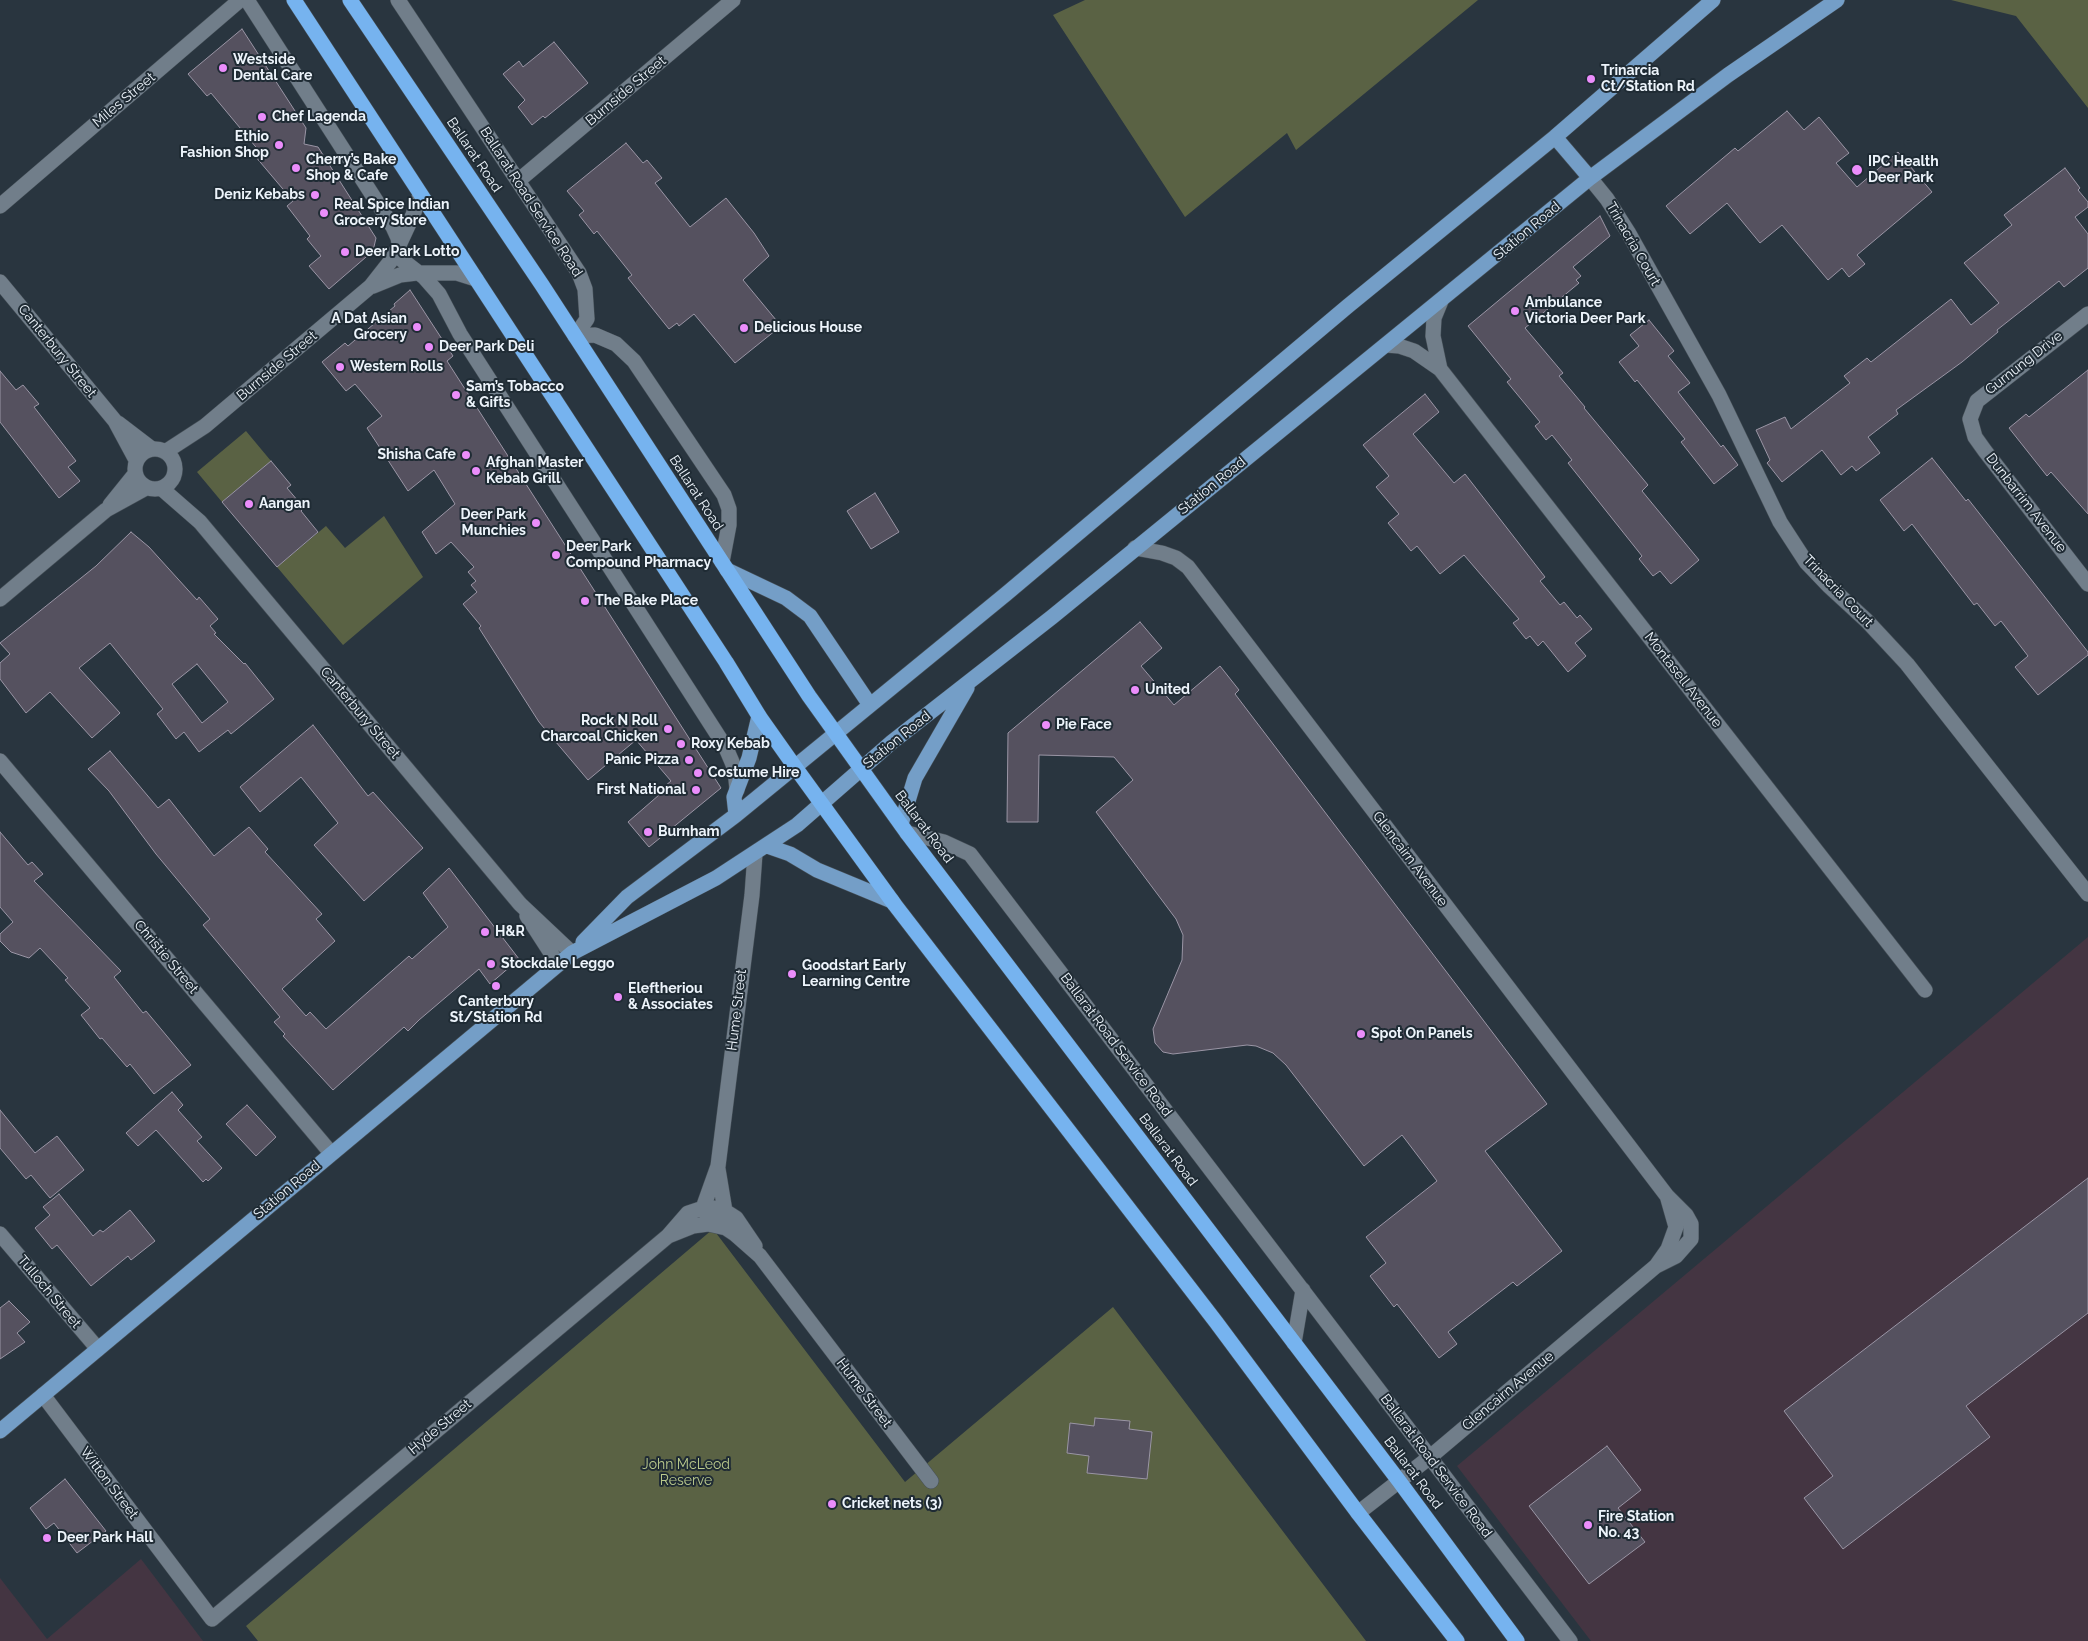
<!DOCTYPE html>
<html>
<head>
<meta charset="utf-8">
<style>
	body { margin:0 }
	canvas { display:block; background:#29353f }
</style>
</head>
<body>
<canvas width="2088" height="1641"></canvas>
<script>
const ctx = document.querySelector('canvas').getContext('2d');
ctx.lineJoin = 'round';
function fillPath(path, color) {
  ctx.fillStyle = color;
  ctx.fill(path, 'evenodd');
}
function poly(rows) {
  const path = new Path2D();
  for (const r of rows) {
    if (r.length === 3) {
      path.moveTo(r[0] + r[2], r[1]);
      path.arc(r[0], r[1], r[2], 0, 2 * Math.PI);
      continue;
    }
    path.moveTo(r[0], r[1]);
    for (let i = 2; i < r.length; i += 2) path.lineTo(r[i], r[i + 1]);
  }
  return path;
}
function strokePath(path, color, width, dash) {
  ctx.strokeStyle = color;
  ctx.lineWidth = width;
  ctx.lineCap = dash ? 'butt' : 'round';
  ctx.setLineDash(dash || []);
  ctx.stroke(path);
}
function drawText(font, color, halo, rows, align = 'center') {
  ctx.font = font + ' Raleway,sans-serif';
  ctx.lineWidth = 4;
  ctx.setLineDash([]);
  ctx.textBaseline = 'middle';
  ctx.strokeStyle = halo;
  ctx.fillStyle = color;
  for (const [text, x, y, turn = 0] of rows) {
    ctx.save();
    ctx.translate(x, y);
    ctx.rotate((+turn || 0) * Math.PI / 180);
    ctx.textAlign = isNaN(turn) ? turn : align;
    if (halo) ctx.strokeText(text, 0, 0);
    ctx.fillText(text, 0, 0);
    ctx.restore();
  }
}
const industrial = poly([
	[2088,937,2088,1641,1591,1641,1457,1466],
	[141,1559,203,1641,0,1641,0,1578,47,1639]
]);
const green = poly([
	[1085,0,1478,0,1296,150,1287,133,1185,217,1053,15],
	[1951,0,2088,0,2088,108,2016,16],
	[246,431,271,461,222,502,197,472],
	[384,516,423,577,343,645,277,567,326,526,345,548],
	[713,1229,905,1482,1113,1307,1366,1641,258,1641,246,1626]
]);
const building = poly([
	[242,29,306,128,304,144,318,147,376,238,373,251,329,289,309,266,321,256,307,239,310,236,287,206,293,201,255,156,260,152,211,93,207,96,188,74,242,29],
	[554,42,588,83,545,118,543,116,532,125,518,107,525,100,503,74,519,61,523,67,554,42],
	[1787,111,1804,130,1819,117,1849,153,1836,163,1857,187,1898,152,1932,192,1857,255,1865,264,1849,277,1842,268,1828,280,1782,225,1760,243,1727,203,1690,234,1666,206,1735,148,1738,151,1787,111],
	[626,143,643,163,647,160,662,178,655,183,690,227,726,198,754,233,769,256,743,280,781,326,735,363,694,314,679,326,677,323,669,329,628,278,632,275,597,231,594,234,579,215,584,211,567,191,626,143],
	[2065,168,2080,188,2078,190,2088,202,2088,207,2075,217,2088,234,2088,268,2064,287,2059,281,1997,330,1998,332,1962,362,1896,410,1898,414,1868,437,1880,453,1856,471,1852,466,1841,475,1822,450,1782,482,1767,463,1770,460,1756,430,1785,417,1791,429,1850,383,1844,376,1867,358,1871,362,1951,299,1971,325,1999,303,1964,263,2012,225,2004,215,2065,168],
	[1600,216,1610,236,1573,267,1581,276,1576,280,1579,283,1525,328,1563,373,1559,376,1585,407,1584,408,1648,485,1642,491,1699,560,1671,584,1660,571,1653,576,1639,559,1642,556,1568,463,1572,460,1552,435,1546,440,1535,426,1540,422,1507,382,1511,379,1468,326,1600,216],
	[410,290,453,356,447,361,721,788,649,847,628,822,667,788,665,786,671,781,636,740,588,780,539,722,479,628,481,626,463,604,477,592,471,585,476,581,468,572,474,567,451,542,436,554,422,532,455,504,434,470,408,491,367,428,382,416,355,384,346,391,322,362,345,343,348,346,395,306,394,304,410,290],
	[1649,320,1674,351,1668,356,1690,383,1678,392,1721,447,1723,445,1738,465,1714,484,1681,442,1685,439,1637,380,1635,382,1619,362,1639,346,1630,335,1649,320],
	[2088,370,2088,514,2051,472,2047,476,2009,428,2026,414,2029,417,2088,370],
	[0,371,16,390,23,385,39,404,34,407,76,461,68,467,80,481,59,498,0,422,0,371],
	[1425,394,1439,412,1413,434,1454,483,1465,474,1545,577,1540,581,1560,605,1564,602,1577,618,1580,615,1592,629,1575,643,1586,656,1568,672,1543,641,1538,646,1530,636,1526,639,1513,623,1519,619,1464,555,1440,574,1417,546,1411,551,1388,523,1399,514,1376,487,1389,476,1363,445,1425,394],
	[1932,458,1966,501,1968,499,2088,652,2088,655,2038,695,2015,667,2028,656,2001,621,1995,626,1977,603,1974,605,1912,524,1904,531,1880,500,1932,458],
	[271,461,291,485,287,488,304,508,301,511,318,532,277,567,222,502,271,461],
	[875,493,899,532,871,549,847,511,875,493],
	[131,532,149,547,197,600,199,597,218,619,210,626,216,633,214,634,244,664,245,663,274,699,231,734,228,730,199,752,184,732,176,739,157,714,163,709,110,643,79,668,120,713,92,738,50,692,26,713,0,679,0,663,10,654,0,643,96,566,131,532],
	[197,664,228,702,202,723,172,684,197,664],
	[1140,622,1162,648,1141,666,1174,705,1220,666,1239,690,1235,694,1547,1104,1485,1151,1562,1251,1517,1286,1513,1282,1448,1332,1457,1344,1439,1358,1397,1304,1394,1307,1370,1276,1386,1263,1366,1237,1437,1181,1402,1135,1364,1166,1286,1065,1273,1053,1256,1046,1247,1045,1173,1054,1163,1052,1155,1043,1153,1029,1182,960,1183,935,1176,919,1096,812,1133,780,1114,757,1039,755,1038,822,1007,822,1008,733,1140,622],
	[313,725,368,796,373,792,423,848,364,901,314,845,338,823,301,777,260,812,240,787,313,725],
	[110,751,158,808,169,799,214,856,249,827,268,849,265,852,322,914,316,919,335,941,282,989,306,1016,310,1012,326,1029,409,956,412,959,448,927,423,893,449,868,519,959,490,984,479,969,419,1020,408,1031,404,1027,333,1090,283,1036,285,1034,274,1022,280,1017,203,925,210,919,156,854,109,791,88,769,110,751],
	[0,832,28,865,32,862,43,874,34,881,121,971,114,977,143,1013,146,1011,191,1065,154,1094,130,1064,127,1067,102,1038,100,1039,81,1015,90,1008,65,980,68,978,40,948,29,958,11,952,0,941,0,934,13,922,0,907,0,832],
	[172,1092,183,1105,178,1110,202,1137,197,1141,222,1168,208,1181,206,1179,203,1182,156,1130,138,1146,126,1133,172,1092],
	[247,1105,276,1137,256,1156,226,1124,247,1105],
	[0,1110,35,1153,57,1136,84,1170,50,1198,31,1175,26,1179,0,1148,0,1110],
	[2088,1178,2088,1313,1966,1406,1990,1437,1843,1549,1804,1498,1833,1476,1784,1411,2088,1178],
	[59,1194,93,1236,100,1230,103,1232,130,1210,155,1241,131,1260,128,1256,91,1286,57,1245,52,1249,35,1228,50,1215,43,1207,59,1194],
	[9,1301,30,1322,17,1333,25,1342,0,1359,0,1308,9,1301],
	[1095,1418,1130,1421,1129,1429,1152,1432,1147,1479,1087,1473,1089,1456,1067,1453,1070,1423,1094,1426,1095,1418],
	[1607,1446,1641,1490,1618,1508,1645,1542,1589,1584,1529,1506,1607,1446],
	[65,1479,106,1531,77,1553,54,1523,46,1529,30,1508,65,1479]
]);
const street = poly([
	[247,0,393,227,398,238,402,260,424,277,439,294,460,334,726,748,735,769,737,790],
	[398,0,579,273,585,289,587,319,575,336],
	[1590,178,1607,199,1628,232,1719,395,1780,522,1806,562,1829,586,1867,621,1907,664,2088,894],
	[518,181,733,0],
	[0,206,240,0],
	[0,282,115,421,136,460],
	[373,286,400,275,417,273,457,273,476,279],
	[2088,314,1977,401,1970,419,1975,437,1985,451,2088,584],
	[575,336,595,335,616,344,634,361,724,495,729,509,729,525,722,562],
	[1386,345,1399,346,1414,351,1440,369,1925,990],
	[1440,369,1433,336,1434,318,1441,301],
	[118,423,152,449],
	[155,469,20],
	[165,452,205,426,371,286,393,258,413,215,420,195],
	[161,488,200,522,520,904,572,953],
	[110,505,135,474],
	[1135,548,1162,553,1176,558,1188,567,1667,1196,1686,1215,1691,1224,1691,1239,1676,1256,1656,1266],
	[0,599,106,510,146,488],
	[0,761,331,1153],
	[907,833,944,842,970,854,1570,1641],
	[527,916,558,964],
	[718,1169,725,1211,720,1216],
	[712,1224,703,1208,718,1166,752,895,755,854],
	[0,1234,98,1349],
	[668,1236,688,1213,703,1208,714,1208,725,1211,736,1218,755,1246],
	[1294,1343,1303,1290],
	[43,1395,212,1619,668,1236,693,1226,708,1224,726,1228,735,1234,760,1256,931,1481],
	[1358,1513,1430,1457,1656,1266,1668,1249,1676,1227,1668,1199]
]);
const primary = poly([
	[1555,137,1590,178],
	[727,570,786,598,810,616,870,705],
	[736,815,734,797,749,758,759,716],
	[901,824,915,778,967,688],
	[767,846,790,854,817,870,892,901],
	[583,942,627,897,736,815,1006,594,1348,306,1555,137,1713,0],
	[0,1431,572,953,716,878,797,825,892,742,1052,617,1590,178,1728,75,1837,0]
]);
const highway = poly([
	[294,0,726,662,759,716,795,767,895,905,1216,1322,1358,1513,1457,1641],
	[350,0,542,285,809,696,907,833,1399,1481,1517,1641]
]);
const markers = [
	[223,68,5,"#eb8dfb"],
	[1591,79,5,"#eb8dfb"],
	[262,117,5,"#eb8dfb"],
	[279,145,5,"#eb8dfb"],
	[296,168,5,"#eb8dfb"],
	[1857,170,6,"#eb8dfb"],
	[315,195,5,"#eb8dfb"],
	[324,213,5,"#eb8dfb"],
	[345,252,5,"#eb8dfb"],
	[1515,311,5,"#eb8dfb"],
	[417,327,5,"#eb8dfb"],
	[744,328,5,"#eb8dfb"],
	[429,347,5,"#eb8dfb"],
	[340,367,5,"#eb8dfb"],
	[456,395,5,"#eb8dfb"],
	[466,455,5,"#eb8dfb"],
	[476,471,5,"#eb8dfb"],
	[249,504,5,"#eb8dfb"],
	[536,523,5,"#eb8dfb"],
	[556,555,5,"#eb8dfb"],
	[585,601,5,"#eb8dfb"],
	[1135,690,5,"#eb8dfb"],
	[1046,725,5,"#eb8dfb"],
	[668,729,5,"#eb8dfb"],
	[681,744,5,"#eb8dfb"],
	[689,760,5,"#eb8dfb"],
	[698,773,5,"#eb8dfb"],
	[696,790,5,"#eb8dfb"],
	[648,832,5,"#eb8dfb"],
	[485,932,5,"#eb8dfb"],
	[491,964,5,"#eb8dfb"],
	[792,974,5,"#eb8dfb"],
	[496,986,5,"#eb8dfb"],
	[618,997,5,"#eb8dfb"],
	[1361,1034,5,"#eb8dfb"],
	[832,1504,5,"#eb8dfb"],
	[1588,1525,5,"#eb8dfb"],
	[47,1538,5,"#eb8dfb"]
];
const poiNames = [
	["Westside",233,60],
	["Dental Care",233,76],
	["Trinarcia",1601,71],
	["Ct/Station Rd",1601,87],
	["Chef Lagenda",272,117],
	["Ethio",269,137,"right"],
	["Fashion Shop",269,153,"right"],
	["Cherry’s Bake",306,160],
	["Shop & Cafe",306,176],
	["IPC Health",1868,162],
	["Deer Park",1868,178],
	["Deniz Kebabs",305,195,"right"],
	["Real Spice Indian",334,205],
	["Grocery Store",334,221],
	["Deer Park Lotto",355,252],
	["Ambulance",1525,303],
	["Victoria Deer Park",1525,319],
	["A Dat Asian",407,319,"right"],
	["Grocery",407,335,"right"],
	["Delicious House",754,328],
	["Deer Park Deli",439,347],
	["Western Rolls",350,367],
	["Sam’s Tobacco",466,387],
	["& Gifts",466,403],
	["Shisha Cafe",456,455,"right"],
	["Afghan Master",486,463],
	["Kebab Grill",486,479],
	["Aangan",259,504],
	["Deer Park",526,515,"right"],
	["Munchies",526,531,"right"],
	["Deer Park",566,547],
	["Compound Pharmacy",566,563],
	["The Bake Place",595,601],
	["United",1145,690],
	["Rock N Roll",658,721,"right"],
	["Charcoal Chicken",658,737,"right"],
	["Pie Face",1056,725],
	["Roxy Kebab",691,744],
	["Panic Pizza",679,760,"right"],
	["Costume Hire",708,773],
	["First National",686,790,"right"],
	["Burnham",658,832],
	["H&R",495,932],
	["Stockdale Leggo",501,964],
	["Goodstart Early",802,966],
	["Learning Centre",802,982],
	["Eleftheriou",628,989],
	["& Associates",628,1005],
	["Canterbury",496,1002,"center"],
	["St/Station Rd",496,1018,"center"],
	["Spot On Panels",1371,1034],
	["Cricket nets (3)",842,1504],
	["Fire Station",1598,1517],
	["No. 43",1598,1533],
	["Deer Park Hall",57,1538]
];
const streetNames = [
	["Burnside Street",626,91,-40],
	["Miles Street",124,100,-40],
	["Ballarat Road",474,155,56],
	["Ballarat Road Service Road",531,202,57],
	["Station Road",1527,231,-40],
	["Trinacria Court",1633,244,60],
	["Canterbury Street",57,351,51],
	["Gurnung Drive",2024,363,-38],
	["Burnside Street",277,366,-40],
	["Station Road",1212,486,-39],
	["Ballarat Road",696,493,57],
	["Dunbarrim Avenue",2026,503,52],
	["Trinacria Court",1838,591,46],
	["Montasell Avenue",1683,680,52],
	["Canterbury Street",360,713,50],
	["Station Road",897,740,-39],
	["Ballarat Road",924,827,53],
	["Glencairn Avenue",1410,859,53],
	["Christie Street",166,957,50],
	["Hume Street",737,1010,-83],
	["Ballarat Road Service Road",1116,1045,53],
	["Ballarat Road",1168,1150,53],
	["Station Road",287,1190,-40],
	["Tulloch Street",49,1292,50],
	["Glencairn Avenue",1508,1391,-40],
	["Hume Street",864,1393,53],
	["Hyde Street",440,1427,-40],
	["Ballarat Road Service Road",1436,1466,53],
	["Ballarat Road",1413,1473,53],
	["Witton Street",109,1483,53]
];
const parkNames = [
	["John McLeod",686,1465],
	["Reserve",686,1481]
];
fillPath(industrial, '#443542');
fillPath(green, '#5a6244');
fillPath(building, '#55515f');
strokePath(building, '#9a95a5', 1);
strokePath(street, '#465058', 16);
strokePath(primary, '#465058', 16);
strokePath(highway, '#465058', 16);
strokePath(street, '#717e8a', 15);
strokePath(primary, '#749ec7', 15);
strokePath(highway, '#76b3ef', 15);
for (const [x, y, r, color] of markers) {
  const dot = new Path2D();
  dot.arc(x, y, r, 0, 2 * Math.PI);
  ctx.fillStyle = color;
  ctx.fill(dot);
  strokePath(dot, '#1f2b34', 2);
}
drawText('bold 14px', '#edf4fb', '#1f2b34', poiNames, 'left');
drawText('14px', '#edf4fb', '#1f2b34', streetNames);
drawText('14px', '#bbca8d', '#1f2b34', parkNames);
</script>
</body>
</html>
